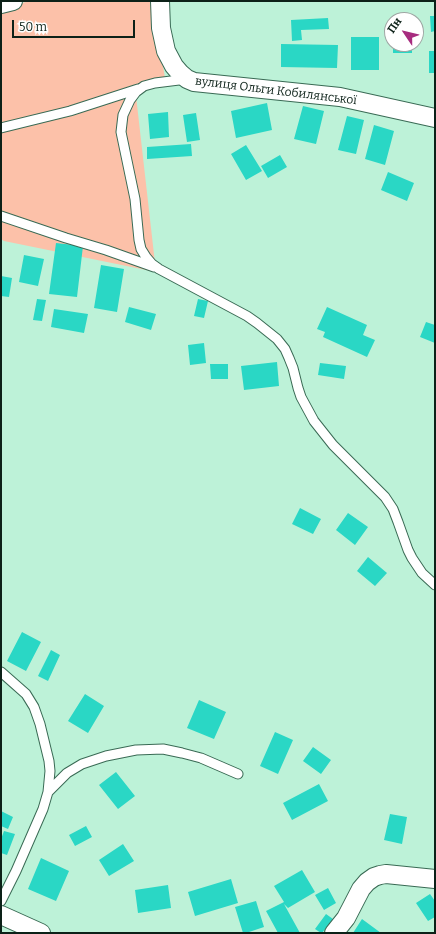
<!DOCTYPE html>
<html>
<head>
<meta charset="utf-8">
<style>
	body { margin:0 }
	#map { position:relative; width:436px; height:934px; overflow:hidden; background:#bdf2d8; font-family:Bitter,serif }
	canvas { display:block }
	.frame { position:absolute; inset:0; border:2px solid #0c2118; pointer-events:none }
	.north { position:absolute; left:384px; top:12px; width:40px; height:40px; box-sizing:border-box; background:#fff; border:1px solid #9ea6a3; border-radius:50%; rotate:305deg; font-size:11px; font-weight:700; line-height:16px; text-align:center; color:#0c2118 }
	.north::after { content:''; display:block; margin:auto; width:14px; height:18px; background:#a72c7f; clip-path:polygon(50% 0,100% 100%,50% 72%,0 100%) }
	.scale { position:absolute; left:12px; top:20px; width:123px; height:18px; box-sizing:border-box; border:2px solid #0c2118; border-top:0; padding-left:5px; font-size:12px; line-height:14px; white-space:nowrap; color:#0c2118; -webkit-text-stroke:3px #fff; paint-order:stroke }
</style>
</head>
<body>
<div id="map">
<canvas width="436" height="934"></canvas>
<div class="frame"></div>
<div class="north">Пн</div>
<div class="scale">50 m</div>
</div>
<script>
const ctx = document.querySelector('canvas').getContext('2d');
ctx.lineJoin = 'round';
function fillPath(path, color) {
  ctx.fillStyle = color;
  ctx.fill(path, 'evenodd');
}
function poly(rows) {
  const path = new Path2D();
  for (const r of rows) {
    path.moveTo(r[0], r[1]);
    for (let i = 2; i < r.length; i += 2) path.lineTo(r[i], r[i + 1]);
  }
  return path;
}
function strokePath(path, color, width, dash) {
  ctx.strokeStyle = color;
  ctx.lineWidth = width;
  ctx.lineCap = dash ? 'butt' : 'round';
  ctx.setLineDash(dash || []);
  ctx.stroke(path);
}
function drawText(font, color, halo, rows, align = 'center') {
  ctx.font = font + ' Bitter,serif';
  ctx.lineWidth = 3;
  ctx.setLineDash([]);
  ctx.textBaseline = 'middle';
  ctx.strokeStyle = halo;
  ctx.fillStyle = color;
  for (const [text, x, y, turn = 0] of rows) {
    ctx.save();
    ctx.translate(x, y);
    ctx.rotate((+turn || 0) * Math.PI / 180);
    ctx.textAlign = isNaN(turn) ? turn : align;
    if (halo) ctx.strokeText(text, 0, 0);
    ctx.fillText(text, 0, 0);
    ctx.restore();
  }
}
const green = poly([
	[30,1,152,1,165,78,135,87,156,272,4,241,1,239,1,8]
]);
const building = poly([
	[430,16,435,16,435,31,431,32],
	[328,18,329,29,301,30,302,40,292,41,291,20],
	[351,37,379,37,379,70,351,70],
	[281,44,338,45,337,68,281,67],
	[393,44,412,44,412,53,393,53],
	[429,51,435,51,435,73,429,73],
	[267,103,272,130,236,138,231,111],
	[303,106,324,111,316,144,294,139],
	[168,112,169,137,150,139,148,114],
	[196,113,200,140,187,142,183,115],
	[347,116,364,120,356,154,338,150],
	[374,125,394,131,385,165,365,159],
	[191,144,192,156,147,159,147,147],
	[246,145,262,171,246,180,231,154],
	[280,155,287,167,268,178,261,166],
	[388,172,414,183,407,201,381,190],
	[56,243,83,246,77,297,49,294],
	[24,255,44,259,38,286,19,282],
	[101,265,124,269,117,312,94,308],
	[1,276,12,278,9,297,1,296],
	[37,299,46,300,42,321,33,320],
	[198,299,208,301,204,318,194,316],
	[129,307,156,314,151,330,125,322],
	[327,307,367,325,363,335,375,340,367,357,323,337,325,332,317,329],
	[54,309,88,314,84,333,51,327],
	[426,322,435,325,435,343,420,337],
	[204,343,206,363,190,365,188,345],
	[277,362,279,386,244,390,241,366],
	[320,363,346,366,344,379,318,375],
	[210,364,228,364,228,379,211,379],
	[300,508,321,519,313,534,292,524],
	[348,513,368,527,355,545,336,530],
	[368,557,387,573,375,586,357,571],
	[22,632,41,642,26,671,7,661],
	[51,650,60,655,48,681,38,676],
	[85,694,104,706,88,733,68,721],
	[199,700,226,712,214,739,187,728],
	[275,732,293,740,278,774,260,766],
	[313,747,331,760,321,774,303,761],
	[116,772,135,796,118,809,99,785],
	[319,784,328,801,292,820,283,803],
	[1,811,13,817,8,829,1,826],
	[390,814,407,817,402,844,384,840],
	[86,826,92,837,75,846,69,835],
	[4,831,15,834,7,855,1,853,1,839],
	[123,844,134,861,109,876,99,860],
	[41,858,69,871,56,901,28,889],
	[302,870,315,892,288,908,284,904,300,933,278,933,266,911,284,902,274,886],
	[231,879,238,903,195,916,188,892],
	[168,885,171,908,138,913,135,890],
	[328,888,336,903,324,910,315,895],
	[430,894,435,901,435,917,428,921,416,903],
	[256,901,264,927,246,933,243,933,235,907],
	[326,914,333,919,322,933,321,933,315,929],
	[362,919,381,933,353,933]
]);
const lane = poly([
	[187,79,155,83,144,86,136,92,130,100,123,115,121,132,135,199,139,240,141,249,146,257,152,264,159,269,247,316,257,323,277,339,285,349,289,358,293,368,298,388,301,397,314,421,333,445,385,497,393,509,398,522,408,550,412,558,422,573,435,585],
	[1,128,70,111,138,89],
	[1,216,66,238,106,250,154,267],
	[1,672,26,694,34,707,40,724,49,761,50,771,48,792,43,809,16,871,1,901],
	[48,792,67,773,82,764,106,756,136,750,163,749,182,753,201,758,238,774]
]);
const street = poly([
	[160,1,161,28,166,51,174,66,180,73,187,79,194,82,340,97,435,118],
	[1,4,13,1],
	[1,915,41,933],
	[334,933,346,918,361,889,367,882,374,877,380,875,386,874,435,879]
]);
const streetNames = [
	["вулиця Ольги Кобилянської",276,91,7]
];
fillPath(green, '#fcc1a9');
fillPath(building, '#2ad7c5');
strokePath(lane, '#396a54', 11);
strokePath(street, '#396a54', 20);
strokePath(lane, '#fff', 9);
strokePath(street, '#fff', 18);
drawText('12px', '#0c2118', '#fff', streetNames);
</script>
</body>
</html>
